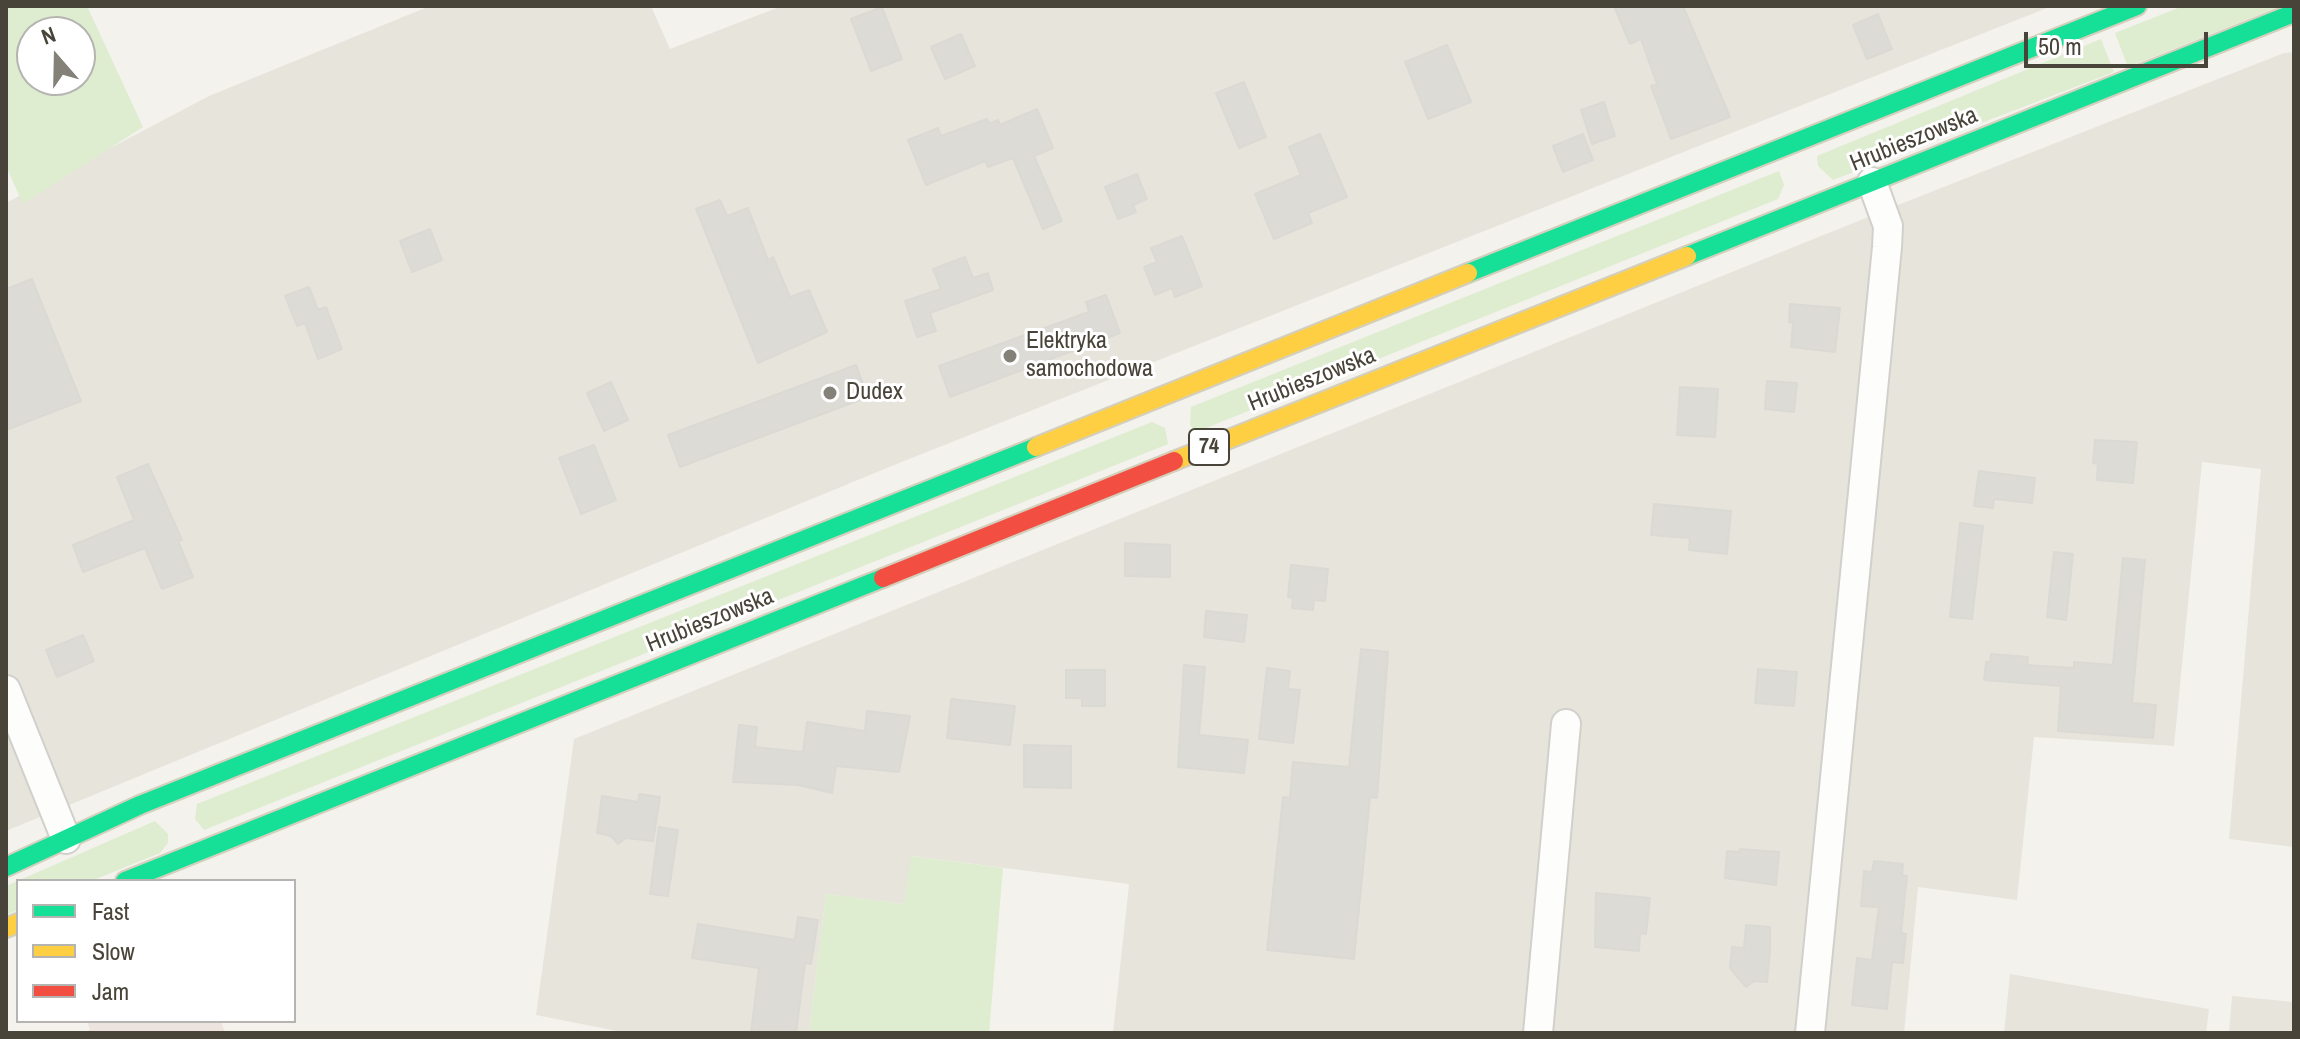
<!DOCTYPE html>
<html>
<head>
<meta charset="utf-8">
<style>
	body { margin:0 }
	#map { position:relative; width:2300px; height:1039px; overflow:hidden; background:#f3f2ed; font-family:"Archivo Narrow",sans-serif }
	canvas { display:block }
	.frame { position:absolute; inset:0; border:8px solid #494439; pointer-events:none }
	.legend { position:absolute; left:16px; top:879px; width:280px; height:144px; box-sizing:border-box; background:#fff; border:2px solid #b6b4b0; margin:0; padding:10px 14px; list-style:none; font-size:24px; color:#494439 }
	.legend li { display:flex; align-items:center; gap:16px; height:40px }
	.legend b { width:40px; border:2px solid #b6b4b0 }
	.north { position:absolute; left:16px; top:16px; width:80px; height:80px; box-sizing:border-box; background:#fff; border:2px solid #b6b4b0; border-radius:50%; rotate:340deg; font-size:22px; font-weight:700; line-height:32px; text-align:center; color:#494439 }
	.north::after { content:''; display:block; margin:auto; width:28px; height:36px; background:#848178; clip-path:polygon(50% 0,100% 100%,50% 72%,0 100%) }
	.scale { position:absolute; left:2024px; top:32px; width:184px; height:36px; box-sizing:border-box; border:4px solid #494439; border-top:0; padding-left:10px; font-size:24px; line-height:28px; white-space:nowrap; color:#494439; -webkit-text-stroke:6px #fff; paint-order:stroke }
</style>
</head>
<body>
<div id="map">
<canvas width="2300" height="1039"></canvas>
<div class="frame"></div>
<ul class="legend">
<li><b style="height:10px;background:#16e098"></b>Fast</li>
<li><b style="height:10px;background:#ffcf43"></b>Slow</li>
<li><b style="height:10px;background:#f24e42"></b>Jam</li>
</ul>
<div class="north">N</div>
<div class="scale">50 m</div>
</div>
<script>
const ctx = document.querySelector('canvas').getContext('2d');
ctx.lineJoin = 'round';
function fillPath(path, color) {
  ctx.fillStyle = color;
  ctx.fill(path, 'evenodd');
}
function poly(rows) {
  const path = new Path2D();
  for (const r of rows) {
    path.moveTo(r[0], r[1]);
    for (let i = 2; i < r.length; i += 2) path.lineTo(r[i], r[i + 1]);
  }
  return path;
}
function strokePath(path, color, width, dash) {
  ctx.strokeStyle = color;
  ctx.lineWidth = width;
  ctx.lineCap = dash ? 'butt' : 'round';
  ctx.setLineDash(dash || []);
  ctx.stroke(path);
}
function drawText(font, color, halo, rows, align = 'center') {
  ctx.font = font + ' "Archivo Narrow",sans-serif';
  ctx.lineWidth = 6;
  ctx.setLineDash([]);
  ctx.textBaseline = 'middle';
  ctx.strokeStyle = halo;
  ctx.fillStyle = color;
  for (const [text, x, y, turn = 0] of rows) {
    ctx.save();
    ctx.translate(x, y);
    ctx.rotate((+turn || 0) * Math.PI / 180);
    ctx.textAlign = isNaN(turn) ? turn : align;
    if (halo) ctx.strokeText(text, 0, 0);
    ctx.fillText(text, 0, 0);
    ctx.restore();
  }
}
const residential = poly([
	[430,6,651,6,670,49,782,6,2052,6,899,463,6,831,6,203,209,96],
	[2294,52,2294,847,2229,839,2261,469,2202,462,2174,746,2034,737,2017,900,1918,887,1904,1033,1113,1033,1129,884,912,856,904,904,826,894,809,1033,627,1033,536,1015,574,739,1898,205,2284,53],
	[2010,974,2209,1009,2206,1033,2004,1033],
	[2232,996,2294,1002,2294,1033,2229,1033]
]);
const medical = poly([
	[87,1021,221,1021,225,1033,82,1033,90,1030]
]);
const green = poly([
	[6,6,87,6,143,127,23,204,6,166],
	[32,32,80,32,80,80,32,80],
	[2183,6,2281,6,2128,67,2115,33],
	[2101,39,2114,72,1833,180,1818,166,1817,156],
	[1779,171,1784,185,1778,199,1196,432,1190,425,1191,407],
	[1152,422,1165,428,1168,444,204,830,195,819,197,804],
	[155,821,168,834,168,843,160,853,91,881,18,881,18,910,6,915,6,886],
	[911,856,1003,868,989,1033,809,1033,826,894,904,904]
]);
const building = poly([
	[1614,6,1683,6,1730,117,1671,139,1651,86,1657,84,1641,39,1630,44,1614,6],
	[882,7,902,59,871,71,851,19,882,7],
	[1878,14,1892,49,1867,59,1853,25,1878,14],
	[961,34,975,66,945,79,931,47,961,34],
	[1447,45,1471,102,1428,119,1405,62,1447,45],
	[1244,82,1266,137,1239,148,1216,93,1244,82],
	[1604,102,1615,136,1592,144,1581,110,1604,102],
	[1037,109,1053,148,1034,156,1062,221,1043,229,1013,158,988,167,985,161,926,185,908,140,938,128,941,136,987,119,989,124,998,120,1000,125,1037,109],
	[1320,134,1347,197,1308,213,1312,223,1274,239,1255,194,1301,175,1289,147,1320,134],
	[1583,134,1593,160,1563,172,1553,146,1583,134],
	[1137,174,1147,199,1133,205,1136,212,1118,219,1105,187,1137,174],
	[720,200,727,216,748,208,768,260,773,257,790,297,809,290,827,332,758,363,696,209,720,200],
	[430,229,442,260,412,272,400,241,430,229],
	[1182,236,1202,286,1175,297,1172,288,1155,295,1144,267,1157,262,1151,248,1182,236],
	[965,257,973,278,988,273,993,290,930,313,936,331,917,337,905,301,941,289,933,269,965,257],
	[32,279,81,401,6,430,6,289,32,279],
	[309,287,318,310,326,307,342,349,318,359,305,323,297,326,285,296,309,287],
	[1106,295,1120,333,950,397,939,366,1089,312,1086,302,1106,295],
	[1790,304,1840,308,1835,352,1791,347,1793,323,1789,322,1790,304],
	[856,365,868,397,680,467,668,435,856,365],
	[1767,381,1797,383,1794,412,1765,409,1767,381],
	[611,382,628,420,604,431,587,393,611,382],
	[1680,387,1718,389,1715,437,1677,435,1680,387],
	[2095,440,2137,442,2133,483,2097,480,2098,464,2093,463,2095,440],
	[594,445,616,500,581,514,559,458,594,445],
	[148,464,182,540,178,541,193,577,162,589,145,548,83,572,73,545,134,520,117,477,148,464],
	[1979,471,2035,478,2032,503,1994,499,1993,508,1974,506,1979,471],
	[1654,504,1731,511,1727,554,1689,550,1690,538,1651,535,1654,504],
	[1960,523,1983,526,1972,619,1950,617,1960,523],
	[1125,543,1170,545,1170,577,1125,576,1125,543],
	[2054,552,2073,554,2066,620,2047,617,2054,552],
	[2123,558,2145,560,2132,703,2156,705,2153,738,2058,731,2061,686,1984,680,1986,662,1990,662,1991,654,2028,657,2027,665,2074,668,2074,662,2113,665,2123,558],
	[1291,565,1328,569,1325,601,1314,600,1313,610,1292,608,1293,598,1288,597,1291,565],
	[1206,611,1247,615,1244,642,1204,637,1206,611],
	[83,635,94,661,57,677,46,650,83,635],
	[1361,649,1388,652,1377,798,1370,797,1354,959,1267,950,1283,797,1290,798,1293,762,1349,767,1361,649],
	[1184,665,1205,667,1199,735,1248,740,1244,773,1178,767,1184,665],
	[1267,668,1290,671,1288,689,1300,690,1293,743,1259,739,1267,668],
	[1758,669,1797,672,1794,706,1755,703,1758,669],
	[1066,670,1105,670,1105,706,1082,706,1082,698,1066,698,1066,670],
	[951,699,1015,706,1010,745,947,738,951,699],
	[867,711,910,716,899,772,836,766,832,793,798,785,733,782,739,725,757,727,755,747,803,752,807,722,865,731,867,711],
	[1024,745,1071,746,1071,788,1024,787,1024,745],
	[639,794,660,797,653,841,626,838,618,844,611,836,597,833,602,796,638,802,639,794],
	[659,827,678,830,668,896,650,894,659,827],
	[1740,849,1779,852,1776,885,1725,878,1727,851,1739,852,1740,849],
	[1874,861,1903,864,1902,875,1907,876,1901,933,1906,934,1903,963,1892,962,1887,1009,1852,1005,1857,958,1872,960,1879,907,1861,906,1864,871,1872,872,1874,861],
	[1596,893,1650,898,1646,934,1640,933,1639,951,1595,947,1596,893],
	[798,917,818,920,811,964,805,963,796,1033,751,1033,759,968,692,958,698,924,795,940,798,917],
	[1746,925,1770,927,1770,950,1767,982,1754,981,1746,987,1730,968,1732,947,1744,948,1746,925]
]);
const street = poly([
	[6,690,66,839],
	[1538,1033,1566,724],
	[1810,1033,1887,247,1888,226,1872,182]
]);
const fast = poly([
	[1687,256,2294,13],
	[1468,273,2137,6],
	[6,867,140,805,1036,447],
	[125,881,883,578]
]);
const slow = poly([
	[1036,447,1468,273],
	[1174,461,1687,256],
	[6,928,18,923]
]);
const jam = poly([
	[883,578,1174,461]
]);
const markers = [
	[1010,356,8,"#848178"],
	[830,393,8,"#848178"]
];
const shields = [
	[1209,447,40]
];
const shieldNames = [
	["74",1209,447]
];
const streetNames = [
	["Hrubieszowska",1914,140,-22],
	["Hrubieszowska",1312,380,-22],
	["Hrubieszowska",710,621,-22]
];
const poiNames = [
	["Elektryka",1026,342],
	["samochodowa",1026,370],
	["Dudex",846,393]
];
fillPath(residential, '#e7e4dc');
fillPath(medical, '#ede4df');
fillPath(green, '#deeccf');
fillPath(building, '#dcdbd6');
strokePath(building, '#dbd9d3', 2);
strokePath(street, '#d1d0cb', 32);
strokePath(fast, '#d4cfbc', 22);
strokePath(slow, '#d4cfbc', 22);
strokePath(jam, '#d4cfbc', 22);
strokePath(street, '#fdfdfc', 28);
strokePath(fast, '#16e098', 18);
strokePath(slow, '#ffcf43', 18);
strokePath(jam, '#f24e42', 18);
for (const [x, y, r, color] of markers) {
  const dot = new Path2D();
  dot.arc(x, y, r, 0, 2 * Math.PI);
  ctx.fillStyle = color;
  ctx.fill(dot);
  strokePath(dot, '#fff', 3);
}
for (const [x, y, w] of shields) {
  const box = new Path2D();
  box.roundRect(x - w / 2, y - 18, w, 36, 6);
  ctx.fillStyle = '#fff';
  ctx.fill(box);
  strokePath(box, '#494439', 2);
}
drawText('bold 22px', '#494439', null, shieldNames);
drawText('24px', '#494439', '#fff', streetNames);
drawText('24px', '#494439', '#fff', poiNames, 'left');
</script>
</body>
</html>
